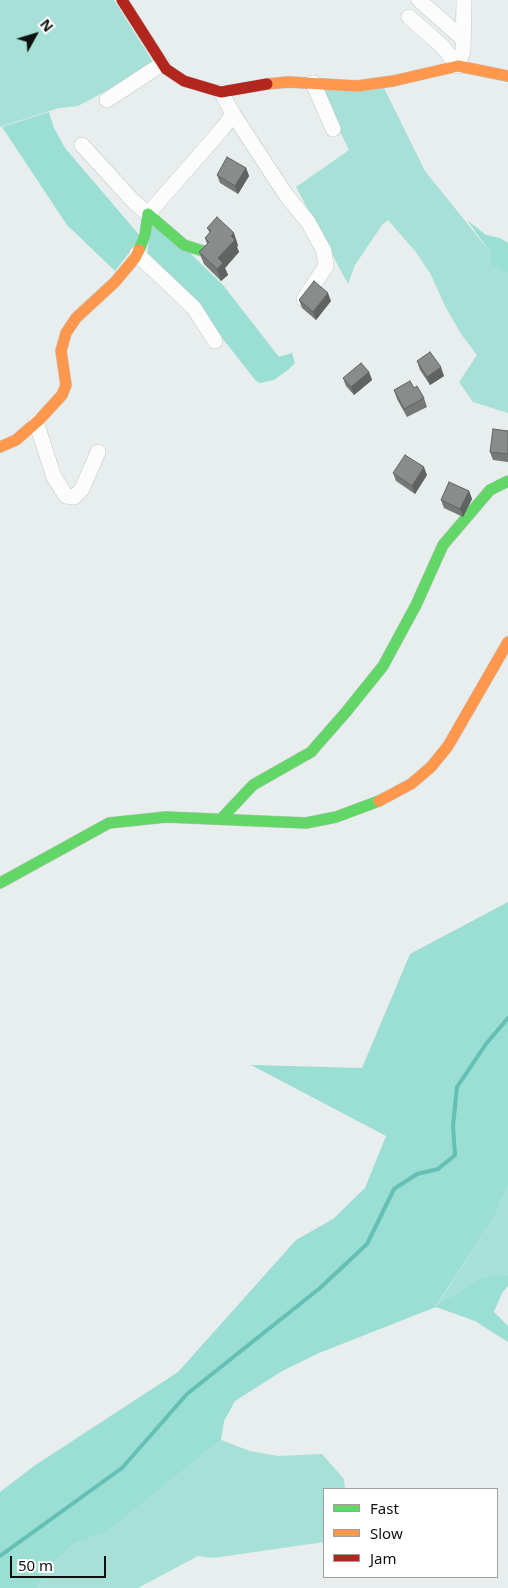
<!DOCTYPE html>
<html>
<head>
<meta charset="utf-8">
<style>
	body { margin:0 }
	#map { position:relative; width:508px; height:1588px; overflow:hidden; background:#e8eeed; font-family:"Noto Sans",sans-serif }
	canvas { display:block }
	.legend { position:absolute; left:323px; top:1488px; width:175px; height:90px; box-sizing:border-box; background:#fff; border:1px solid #9ea09f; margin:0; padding:6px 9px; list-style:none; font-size:15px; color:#0d1110 }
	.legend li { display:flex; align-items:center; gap:10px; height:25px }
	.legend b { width:25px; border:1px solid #9ea09f }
	.north { position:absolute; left:10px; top:10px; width:50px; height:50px; -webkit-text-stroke:4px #fff; paint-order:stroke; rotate:51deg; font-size:14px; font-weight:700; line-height:20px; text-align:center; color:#0d1110 }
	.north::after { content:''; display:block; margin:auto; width:18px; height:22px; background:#0d1110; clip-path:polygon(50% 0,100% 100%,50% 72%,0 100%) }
	.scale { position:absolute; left:10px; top:1556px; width:96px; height:22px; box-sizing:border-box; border:2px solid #0d1110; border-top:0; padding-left:6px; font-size:15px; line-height:18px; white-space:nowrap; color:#0d1110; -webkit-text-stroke:4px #fff; paint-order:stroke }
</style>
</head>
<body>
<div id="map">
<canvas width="508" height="1588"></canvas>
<ul class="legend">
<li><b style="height:6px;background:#63d668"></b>Fast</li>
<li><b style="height:6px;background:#ff974d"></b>Slow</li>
<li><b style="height:6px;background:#b3261e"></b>Jam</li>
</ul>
<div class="north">N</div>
<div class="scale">50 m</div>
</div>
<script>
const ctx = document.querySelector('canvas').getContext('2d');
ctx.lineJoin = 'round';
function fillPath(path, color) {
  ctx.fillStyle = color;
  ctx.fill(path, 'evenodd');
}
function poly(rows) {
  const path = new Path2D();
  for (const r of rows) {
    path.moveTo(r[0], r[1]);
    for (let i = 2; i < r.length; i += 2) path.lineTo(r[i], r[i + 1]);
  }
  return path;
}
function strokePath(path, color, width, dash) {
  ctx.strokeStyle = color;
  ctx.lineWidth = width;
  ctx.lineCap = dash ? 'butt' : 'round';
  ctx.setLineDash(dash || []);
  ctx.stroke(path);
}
const green = poly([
	[0,0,114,0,155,65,78,106,59,108,0,127],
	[384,88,425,171,491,253,492,264,508,274,508,413,473,402,459,382,477,355,461,334,445,306,430,273,415,251,388,220,382,225,355,265,348,284,296,187,349,150,319,89],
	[508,1186,508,1276,498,1274,460,1291,436,1307,494,1217],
	[221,1440,250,1451,278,1456,322,1454,344,1479,345,1489,324,1489,324,1542,213,1558,198,1556,138,1588,38,1588,42,1574,72,1545,108,1531]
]);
const forest = poly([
	[49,112,54,128,65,148,141,237,115,271,67,225,2,127],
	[467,220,486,235,500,238,508,243,508,274,491,264,491,253],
	[151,221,190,253,223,285,279,357,292,353,295,363,288,370,274,380,260,383,256,381,219,334,147,257],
	[508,902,508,1186,494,1217,436,1306,480,1279,498,1274,508,1276,508,1286,502,1293,494,1312,508,1326,508,1342,475,1321,436,1307,319,1353,284,1370,235,1401,224,1421,221,1440,108,1531,72,1545,42,1574,38,1588,0,1588,0,1492,34,1466,178,1372,296,1240,333,1219,365,1188,386,1136,251,1065,362,1068,410,954]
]);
const stream = poly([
	[0,1556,122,1468,187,1394,320,1288,367,1244,394,1189,417,1174,438,1169,455,1155,453,1126,457,1087,486,1044,508,1018]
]);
const street = poly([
	[419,0,463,39],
	[409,17,442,46,458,66],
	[458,66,463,51,464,0],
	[313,83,333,129],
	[221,92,233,114,286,195,308,222,324,251,326,266,304,299],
	[107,100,162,64],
	[82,145,134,202,148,214,223,128,233,114],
	[137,254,194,308,215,341],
	[36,422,54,477,66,496,74,497,82,489,98,452]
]);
const fast = poly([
	[139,250,145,235,148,214,184,245,203,251],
	[221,819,253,785,311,752,346,712,383,666,416,605,443,545,490,490,508,481],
	[0,883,109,823,166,817,306,823,336,817,379,801]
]);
const slow = poly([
	[267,84,288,82,357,86,393,81,458,66,508,76],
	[0,447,16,440,39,420,62,395,66,385,61,351,66,333,76,318,115,282,135,258,139,250],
	[379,801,411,784,431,767,448,746,508,642]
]);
const jam = poly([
	[122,0,166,69,184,81,221,92,267,84]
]);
const wall = poly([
	[246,168,249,176,238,194,220,183,217,175],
	[207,228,238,245,237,247,239,252,225,268,228,275,221,281,204,264,199,252,207,244,205,238,210,233],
	[299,300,331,301,316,320,302,308],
	[417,361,444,376,430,385,420,370],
	[369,372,372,380,354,395,346,386,343,378],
	[414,388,424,398,427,407,407,417,397,399,394,390],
	[508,431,508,462,493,460,490,452],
	[393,473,427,475,415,494,396,481],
	[469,491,472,499,463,517,444,508,441,500]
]);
const shadedWall = poly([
	[246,168,249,176,238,194,235,186],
	[234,233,238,245,237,247,239,252,225,268,228,275,221,281,217,269,218,258,231,236],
	[328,293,331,301,316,320,313,312],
	[441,367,444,376,430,385,427,377],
	[369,372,372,380,354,395,351,387],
	[424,467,427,475,415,494,412,486],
	[469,491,472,499,463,517,460,509]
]);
const building = poly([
	[227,157,246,168,235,186,217,175,227,157],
	[217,217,234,233,231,236,235,240,218,258,223,263,217,269,199,252,209,242,205,238,211,231,207,228,217,217],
	[314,281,328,293,313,312,299,300,314,281],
	[430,352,441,367,427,377,417,361,430,352],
	[361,363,369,372,351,387,343,378,361,363],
	[410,381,414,388,417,386,424,398,404,409,394,390,410,381],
	[493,429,508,431,508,454,490,452,493,429],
	[405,455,424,467,412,486,393,473,405,455],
	[449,482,469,491,460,509,441,500,449,482]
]);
fillPath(green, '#a6e0d7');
fillPath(forest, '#9aded4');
strokePath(stream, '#64c0b4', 4);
strokePath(street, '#c4c8c8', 16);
strokePath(fast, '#c4c8c8', 12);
strokePath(slow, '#c4c8c8', 12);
strokePath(jam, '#c4c8c8', 12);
strokePath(street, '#fcfcfc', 15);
strokePath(fast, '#63d668', 11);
strokePath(slow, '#ff974d', 11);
strokePath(jam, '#b3261e', 11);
fillPath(wall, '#757978');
fillPath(shadedWall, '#5f6362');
fillPath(building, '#888d8c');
strokePath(building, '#5f6362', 1);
</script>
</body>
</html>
